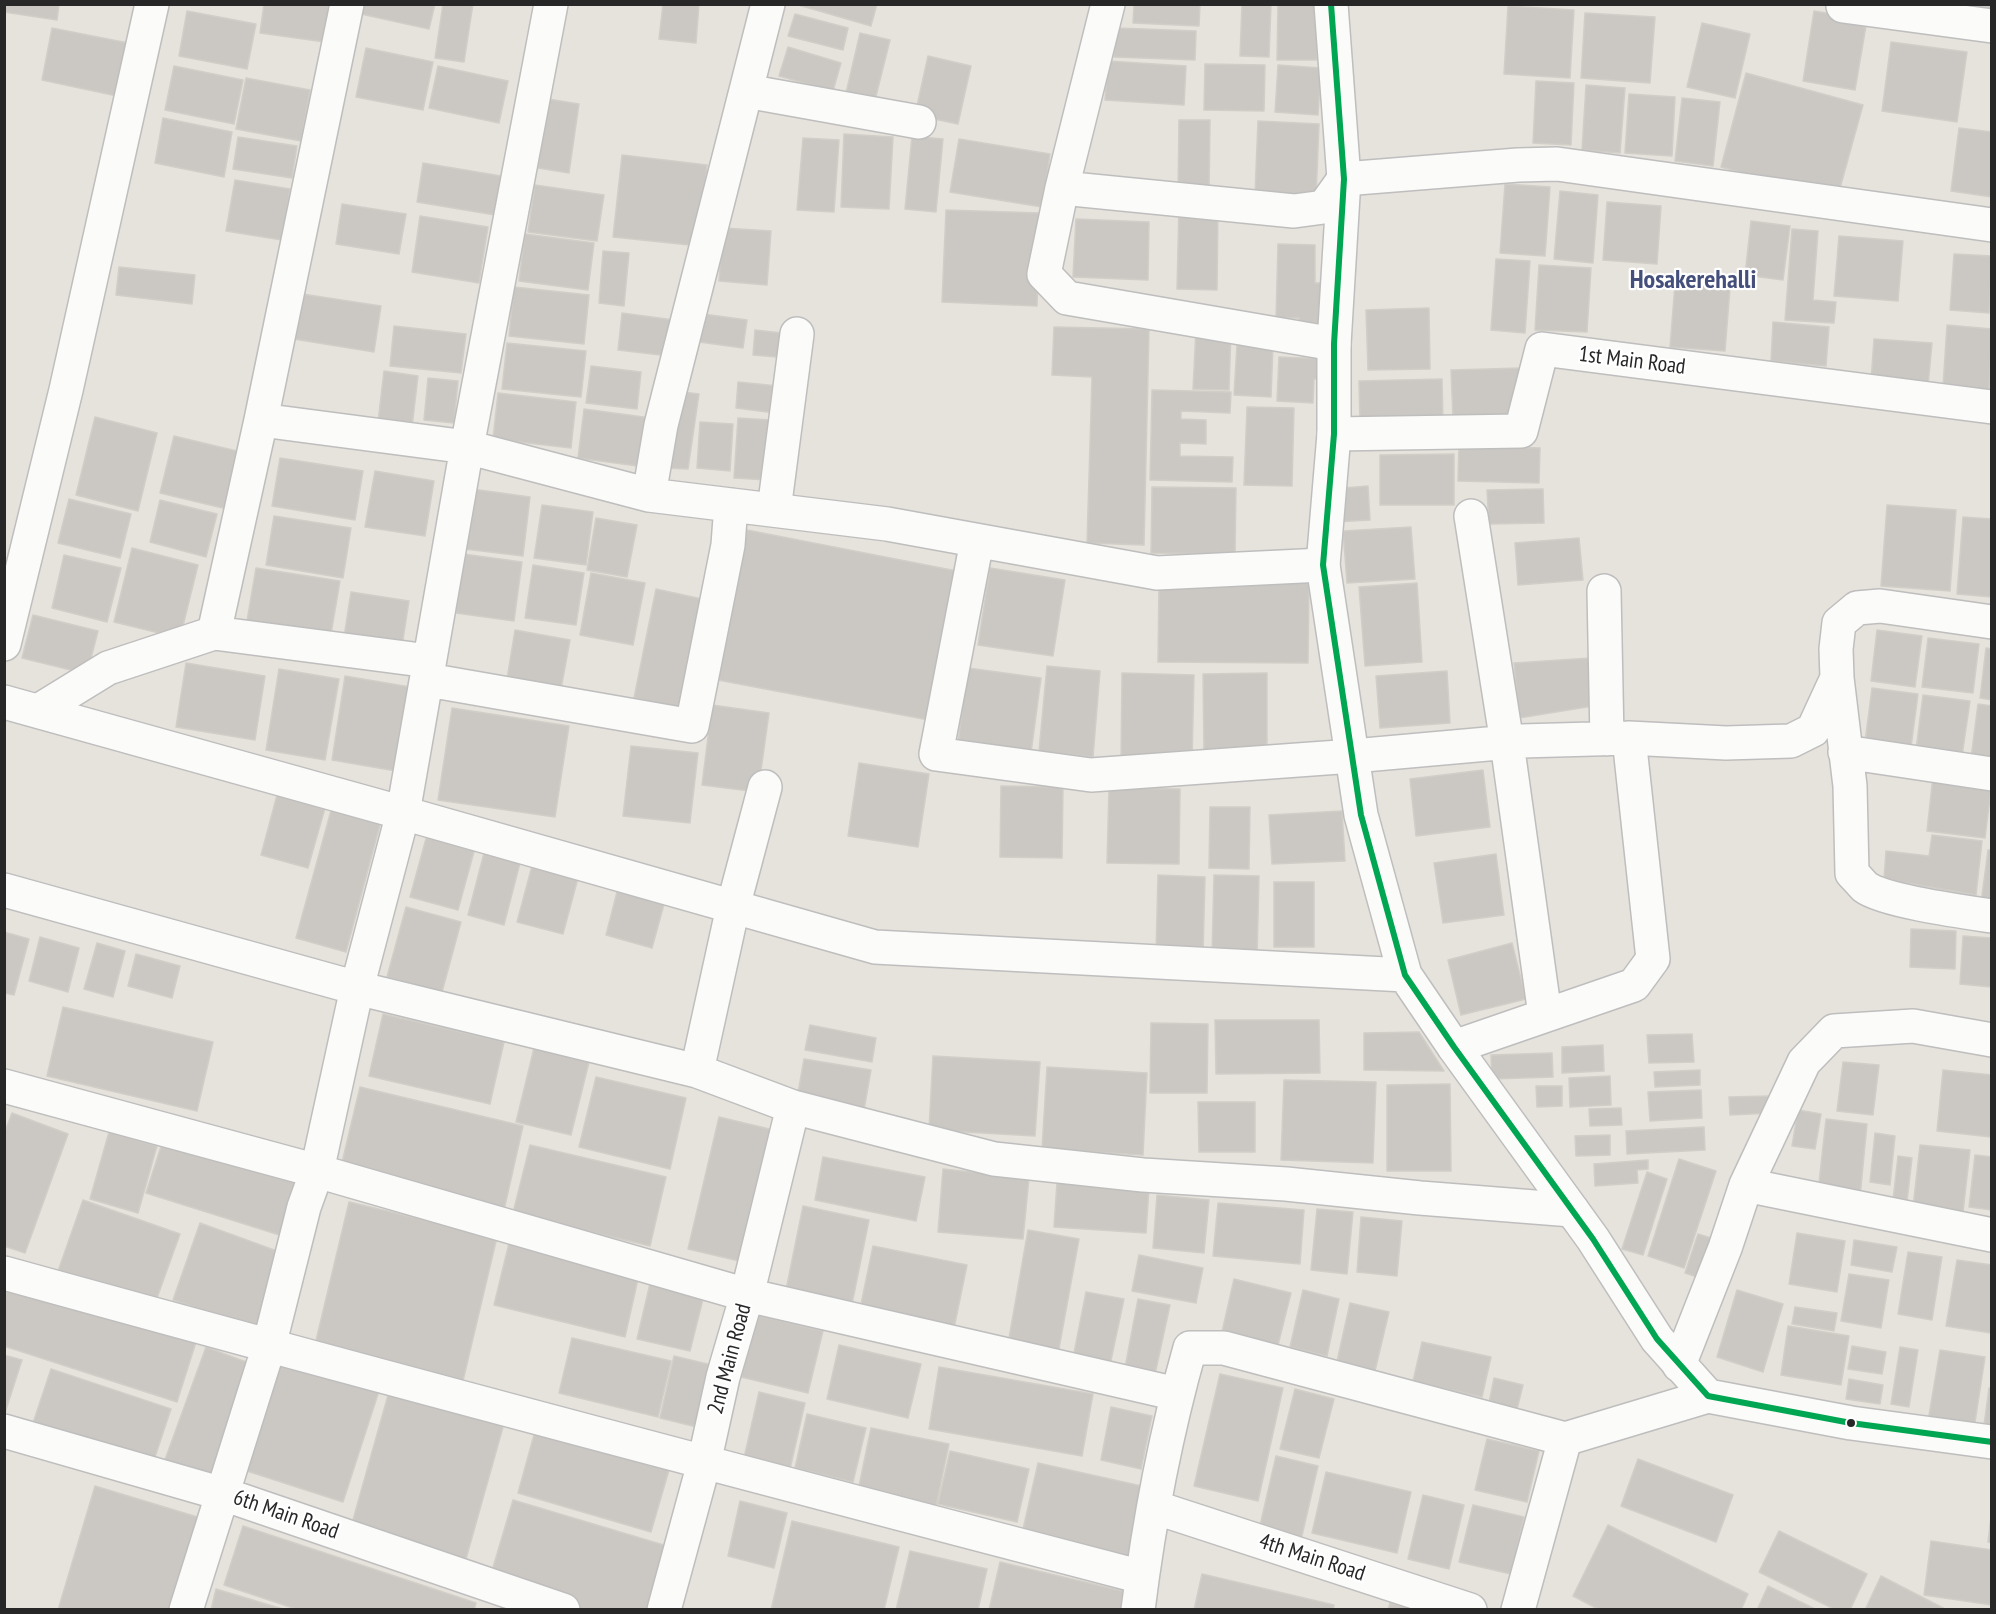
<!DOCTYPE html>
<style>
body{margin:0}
#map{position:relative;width:1996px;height:1614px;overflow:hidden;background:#e6e2dc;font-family:"PT Sans Narrow",sans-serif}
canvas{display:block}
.frame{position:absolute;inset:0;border:6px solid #272727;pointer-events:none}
</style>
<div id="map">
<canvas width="1996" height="1614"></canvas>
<div class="frame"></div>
</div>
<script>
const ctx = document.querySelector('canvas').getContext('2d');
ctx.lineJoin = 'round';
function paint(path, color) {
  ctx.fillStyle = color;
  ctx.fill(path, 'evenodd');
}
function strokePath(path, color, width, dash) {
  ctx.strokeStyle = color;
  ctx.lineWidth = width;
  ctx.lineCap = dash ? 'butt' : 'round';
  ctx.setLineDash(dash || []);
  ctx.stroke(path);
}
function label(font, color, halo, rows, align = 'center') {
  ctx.font = font + ' "PT Sans Narrow",sans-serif';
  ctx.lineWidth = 4.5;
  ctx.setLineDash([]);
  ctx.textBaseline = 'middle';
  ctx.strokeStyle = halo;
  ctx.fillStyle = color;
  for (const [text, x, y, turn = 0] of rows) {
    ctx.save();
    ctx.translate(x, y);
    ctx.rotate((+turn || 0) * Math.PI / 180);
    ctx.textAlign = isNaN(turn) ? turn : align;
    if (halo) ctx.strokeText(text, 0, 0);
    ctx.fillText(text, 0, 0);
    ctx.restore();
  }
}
const building = new Path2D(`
 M4 4H59L57 20 4 12Z
 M264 4H330L325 42 260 33Z
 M363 4H435L429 29 361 14Z
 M443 4H473L464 62 435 58Z
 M663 4H699L696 43 659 39Z
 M795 4H877L871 26Z
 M1134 4H1200L1199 26 1133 23Z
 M1242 4H1271L1269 57 1240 56Z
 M1278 4H1318L1317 60H1277Z
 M1976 4H1992V11L1976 10Z
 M1508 6 1574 10 1570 78 1504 74Z
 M187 11 256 24 247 69 179 56Z
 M1814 11 1867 20 1855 90 1803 81Z
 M1585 13 1655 17 1650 83 1581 78Z
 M795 14 848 28 843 50 788 36Z
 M1702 23 1750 34 1735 98 1687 87Z
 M52 28 128 43 117 96 42 80Z
 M1116 28 1196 31 1195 60 1114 57Z
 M860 33 890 40 875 100 846 93Z
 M1891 42 1967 52 1957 122 1882 111Z
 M788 47 841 63 833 91 779 76Z
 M366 48 433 62 423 110 356 97Z
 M928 56 971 66 958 124 915 115Z
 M1108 61 1186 66 1184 105 1105 100Z
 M1205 64 1265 65 1264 111 1204 110Z
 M1278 65 1321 68 1318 115 1275 112Z
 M174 66 243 80 234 124 165 110Z
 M438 66 508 81 499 123 429 108Z
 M1746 73 1863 105 1837 199 1721 167Z
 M246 78 310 90 301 141 236 129Z
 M1536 81 1574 83 1571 145 1533 143Z
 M1586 85 1625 88 1620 153 1582 150Z
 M1629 94 1675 97 1672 156 1625 153Z
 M1682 98 1720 102 1713 166 1675 161Z
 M548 99 579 104 569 173 538 168Z
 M163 118 232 132 224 177 155 163Z
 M1179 120H1210L1209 194H1178Z
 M1258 121 1319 124 1316 197 1255 194Z
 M1959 128 1992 132V197L1951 191Z
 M844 134 893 137 889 209 841 207Z
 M912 136 943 139 936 212 905 209Z
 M238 137 297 146 292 178 233 169Z
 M803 138 839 140 834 212 797 210Z
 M959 139 1050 154 1042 207 950 192Z
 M622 155 707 165 699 246 613 237Z
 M423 163 501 176 495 215 417 202Z
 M235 180 290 189 282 240 226 231Z
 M1505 184 1550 187 1545 256 1500 253Z
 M535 185 604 195 597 241 528 232Z
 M1560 191 1598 195 1593 263 1554 259Z
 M1607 202 1661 206 1657 264 1603 260Z
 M342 204 406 214 399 254 336 244Z
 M1179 207H1218L1217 290 1177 289Z
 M946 210 1040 213 1037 306 942 302Z
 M420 216 488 227 479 283 412 272Z
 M1076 219 1149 222 1148 280 1073 277Z
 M1751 221 1790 226 1783 280 1745 275Z
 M723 228 771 231 767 285 719 281Z
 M1792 229 1818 231 1813 300 1836 302 1834 323 1785 320Z
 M525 234 594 243 588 290 519 281Z
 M1839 236 1903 241 1898 301 1834 296Z
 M1278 244 1315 245V283H1322L1321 323H1299V318H1276Z
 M603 251 629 253 624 306 599 303Z
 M1954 254 1992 256 1989 313 1950 310Z
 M1496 259 1530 261 1525 333 1491 330Z
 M1539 265 1591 268 1587 332 1535 330Z
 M119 267 195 275 192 304 116 295Z
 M1675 284 1730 288 1725 351 1670 347Z
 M514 287 589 295 584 344 509 336Z
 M302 294 381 306 374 352 294 339Z
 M1429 308 1430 369 1368 370 1366 310Z
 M622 313 674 320 669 356 618 350Z
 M696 313 747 320 743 348 692 341Z
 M1773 322 1829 327 1826 366 1771 361Z
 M1947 325 1992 329 1989 390 1943 387Z
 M394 326 466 334 461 373 390 366Z
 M1054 327 1149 329 1144 545 1087 543 1092 377 1052 375Z
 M755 330 791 334 789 358 753 355Z
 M1196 330 1231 331 1229 390 1193 389Z
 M1874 339 1932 343 1928 386 1871 381Z
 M507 343 586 351 581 397 502 389Z
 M1237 345 1273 346 1271 397 1234 395Z
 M1279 357 1328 359 1327 380 1314 379 1313 403 1277 401Z
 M591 366 641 372 637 409 586 403Z
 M1522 368V387L1515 388V417L1453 418 1451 370Z
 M384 371 418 376 412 427 378 422Z
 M428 378 458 381 454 423 424 420Z
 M1442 379 1443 421 1360 424 1359 381Z
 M738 382 778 386 775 413 736 408Z
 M1152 390 1231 392 1230 413 1181 411V419L1206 420V444L1180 443V456L1233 457 1232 482 1150 480Z
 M676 391 699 394 688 469 665 468Z
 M498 393 576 402 571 448 493 439Z
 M1247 407 1294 408 1292 486 1244 485Z
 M584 409 651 418 645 467 578 458Z
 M95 417 157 433 138 511 76 495Z
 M738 418 771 420 768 480 734 478Z
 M700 422 733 424 730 471 697 468Z
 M174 436 245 453 231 510 160 493Z
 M1459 445 1540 448 1539 483 1458 481Z
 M1454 454V505H1380V455Z
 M280 458 363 471 355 520 272 506Z
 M375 471 434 481 425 536 365 527Z
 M1368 486 1370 520 1334 522 1332 489Z
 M1152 487 1236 488 1235 554 1151 553Z
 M472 489 530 497 523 556 465 549Z
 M1543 489 1544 523 1489 524 1487 490Z
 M69 499 131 514 120 558 58 543Z
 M160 500 217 514 206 557 150 542Z
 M542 505 593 512 586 565 534 558Z
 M1887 505 1956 510 1950 591 1881 586Z
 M274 516 351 528 343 578 266 565Z
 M1963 517 1992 519V597L1957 594Z
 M596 518 637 525 627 577 587 570Z
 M1411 527 1415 579 1347 583 1343 531Z
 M747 530 962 572 934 721 718 680Z
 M1579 538 1583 580 1518 585 1515 543Z
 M132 548 198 565 180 638 114 622Z
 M463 554 522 562 514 621 456 613Z
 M64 555 121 568 107 622 52 608Z
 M533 565 584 573 576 625 525 618Z
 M256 568 340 581 331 634 247 621Z
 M990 568 1065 580 1053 656 978 645Z
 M591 573 645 583 633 645 580 635Z
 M1159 581 1309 582 1308 663 1158 662Z
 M1417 583 1422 662 1365 666 1359 587Z
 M656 589 711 601 689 709 634 698Z
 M351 592 409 601 402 646 344 637Z
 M33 615 98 631 87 674 22 658Z
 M515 630 570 640 561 689 507 679Z
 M1877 630 1922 636 1915 687 1871 681Z
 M1928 638 1979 644 1973 693 1922 687Z
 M1986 648 1992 649V700L1980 698Z
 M1591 658 1593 706 1519 718 1514 663Z
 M186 663 265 676 255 740 176 727Z
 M1047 666 1100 671 1093 757 1039 751Z
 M968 668 1041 678 1031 753 958 743Z
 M279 669 339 679 325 760 266 750Z
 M1447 671 1450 723 1380 728 1376 676Z
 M1122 673 1194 675 1192 763 1121 762Z
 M1267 673V753L1204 754 1203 674Z
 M345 676 410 687 396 771 332 760Z
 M1872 688 1918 694 1911 747 1865 742Z
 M1923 695 1970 701 1962 756 1916 750Z
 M1978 704 1992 706V761L1971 758Z
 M712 705 769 713 758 792 702 785Z
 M452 708 569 726 555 817 438 800Z
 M631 746 698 753 690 823 623 816Z
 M859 763 929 774 918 847 848 836Z
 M1483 770 1490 827 1416 836 1410 779Z
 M1933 776 1992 782 1985 838 1927 831Z
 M1001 786 1063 787 1062 858 1000 857Z
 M1109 788 1180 789 1179 864 1107 863Z
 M277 795 325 808 308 868 261 855Z
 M332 807 381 821 346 952 296 938Z
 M1210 807H1250L1249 869 1209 868Z
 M1342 811 1345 861 1272 864 1269 815Z
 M427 835 475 848 458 910 410 897Z
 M1932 835 1982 841 1976 895 1884 879 1886 851 1929 856Z
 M1988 850H1992V905L1981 903Z
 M484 853 520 863 504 925 468 915Z
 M1496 854 1504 915 1443 923 1434 863Z
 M532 866 578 878 563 934 517 922Z
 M1158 875 1205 877 1203 954 1156 953Z
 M1214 875 1259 876 1257 956 1212 955Z
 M1274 882H1314V947H1274Z
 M619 884 666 897 652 948 606 935Z
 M406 907 461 922 442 992 387 977Z
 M1911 929 1956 931 1955 969 1910 967Z
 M4 932 29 939 14 995 4 993Z
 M1963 936 1992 938V987L1960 984Z
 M40 937 79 948 68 992 29 981Z
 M97 943 125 951 113 997 84 989Z
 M1512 943 1526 999 1461 1015 1448 960Z
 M136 954 180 966 172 998 128 986Z
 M63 1007 213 1042 197 1111 47 1076Z
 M383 1014 504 1042 490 1104 369 1076Z
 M1215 1020H1319L1320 1073 1216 1074Z
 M1151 1023 1208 1024 1207 1093H1150Z
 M810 1025 876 1038 872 1062 805 1050Z
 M1419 1032 1444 1071 1364 1070V1033Z
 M1692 1034 1694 1062 1649 1063 1647 1035Z
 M536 1040 591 1054 571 1135 516 1122Z
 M1603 1045 1604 1071 1562 1073V1047Z
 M1552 1053 1553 1077 1492 1079 1491 1055Z
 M933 1056 1040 1062 1035 1136 929 1130Z
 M804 1059 871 1070 864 1110 797 1099Z
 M1843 1062 1879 1065 1873 1115 1837 1111Z
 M1047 1067 1147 1073 1143 1155 1042 1149Z
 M1700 1070V1085L1655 1087 1654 1072Z
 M1943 1070 1992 1075 1991 1137 1937 1131Z
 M1610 1076 1611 1105 1570 1107 1569 1078Z
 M596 1077 686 1098 670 1169 579 1147Z
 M1284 1080 1376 1082 1373 1163 1281 1160Z
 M1450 1084 1451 1171H1387V1085Z
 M1536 1086H1562V1106L1537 1107Z
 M360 1087 523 1126 504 1210 340 1171Z
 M1701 1090 1702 1118 1650 1121 1648 1092Z
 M1771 1096 1772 1113 1730 1115 1729 1097Z
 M1198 1102H1255V1152H1199Z
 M1621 1108 1622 1125 1590 1126 1589 1109Z
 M1798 1110 1821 1114 1815 1149 1792 1146Z
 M12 1113 68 1134 25 1253 4 1246V1134Z
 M719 1117 782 1132 752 1264 688 1249Z
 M1826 1119 1867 1124 1860 1197 1818 1192Z
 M1704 1127 1705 1150 1627 1154 1626 1131Z
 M109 1132 157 1146 138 1213 90 1199Z
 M1875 1133 1895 1136 1890 1185 1870 1182Z
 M165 1134 306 1179 289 1238 146 1193Z
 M1610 1135V1155L1576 1156 1575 1136Z
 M530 1145 666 1177 650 1246 513 1213Z
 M1920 1145 1970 1150 1963 1212 1913 1207Z
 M1975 1155 1992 1157V1210L1969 1207Z
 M1898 1156 1912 1158 1907 1201 1893 1200Z
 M823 1157 925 1177 916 1221 815 1200Z
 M1679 1159 1716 1171 1684 1268 1648 1256Z
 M1648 1160V1169L1637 1170 1638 1183 1595 1186 1594 1164Z
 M943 1169 1029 1178 1023 1239 938 1232Z
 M1647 1172 1667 1179 1643 1255 1622 1249Z
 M1057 1182 1149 1188 1146 1233 1054 1227Z
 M1157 1195 1209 1200 1204 1253 1153 1248Z
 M83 1200 180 1234 153 1309 57 1274Z
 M349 1202 497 1237 462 1385 314 1349Z
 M1218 1203 1304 1210 1300 1264 1213 1256Z
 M803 1206 869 1220 850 1314 784 1300Z
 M1317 1209 1353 1212 1347 1274 1311 1270Z
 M1361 1217 1402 1221 1397 1276 1357 1272Z
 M200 1223 288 1255 265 1331 173 1300Z
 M1028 1230 1079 1239 1058 1354 1008 1344Z
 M1797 1233 1845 1241 1837 1292 1789 1284Z
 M1698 1234 1711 1238 1697 1277 1685 1273Z
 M510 1239 640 1270 625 1337 494 1305Z
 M1854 1240 1897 1247 1892 1272 1851 1265Z
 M873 1246 967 1265 953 1333 859 1314Z
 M1908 1252 1942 1257 1932 1320 1898 1314Z
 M1139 1255 1203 1268 1196 1303 1132 1291Z
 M1957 1260 1992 1265 1991 1333 1946 1326Z
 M1849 1274 1889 1280 1881 1328 1841 1321Z
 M652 1275 706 1287 690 1351 637 1339Z
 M1234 1279 1291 1293 1278 1345 1222 1332Z
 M10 1280 196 1342 177 1402 4 1346V1299Z
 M1303 1290 1339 1299 1327 1356 1290 1347Z
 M1737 1290 1783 1304 1763 1372 1717 1357Z
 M1086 1292 1124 1299 1110 1365 1073 1358Z
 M1138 1299 1170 1305 1154 1379 1124 1373Z
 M1350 1303 1389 1312 1374 1375 1336 1366Z
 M1795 1307 1837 1313 1834 1331 1792 1324Z
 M756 1315 823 1331 808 1393 741 1377Z
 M1788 1326 1849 1336 1841 1385 1781 1375Z
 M572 1338 671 1361 658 1417 559 1393Z
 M1422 1342 1491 1357 1482 1397 1413 1381Z
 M839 1345 921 1364 908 1418 827 1399Z
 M1852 1346 1886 1352 1882 1374 1848 1369Z
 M206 1347 254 1365 210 1486 162 1468Z
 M1900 1347 1918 1350 1909 1407 1891 1404Z
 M1940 1350 1985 1357 1974 1429 1928 1421Z
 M4 1355 22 1360 4 1416Z
 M674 1356 720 1367 705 1429 660 1418Z
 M282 1360 379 1391 343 1502 247 1471Z
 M939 1367 1093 1394 1082 1456 929 1429Z
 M51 1369 171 1409 150 1472 30 1432Z
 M1220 1374 1283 1388 1258 1501 1194 1486Z
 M1494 1378 1523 1385 1517 1409 1489 1403Z
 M1849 1379 1883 1385 1880 1404 1846 1399Z
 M390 1388 505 1420 464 1566 349 1534Z
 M1989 1388H1992V1426L1984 1425Z
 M1295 1389 1334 1399 1319 1458 1280 1449Z
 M759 1392 805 1403 790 1469 744 1458Z
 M1111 1407 1152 1416 1141 1469 1101 1460Z
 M807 1414 866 1428 853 1482 795 1468Z
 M537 1424 671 1463 651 1532 518 1493Z
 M871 1428 949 1444 936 1506 858 1491Z
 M1487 1439 1539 1451 1527 1502 1475 1490Z
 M950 1451 1029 1469 1017 1522 938 1504Z
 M1276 1456 1318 1466 1301 1540 1259 1530Z
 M1638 1459 1733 1495 1716 1542 1621 1506Z
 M1038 1463 1146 1487 1130 1558 1022 1534Z
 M1326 1472 1411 1492 1397 1553 1312 1533Z
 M95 1486 204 1519 176 1610H58Z
 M1423 1495 1464 1505 1449 1569 1408 1559Z
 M513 1500 677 1549 659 1610H584L489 1581Z
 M740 1501 787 1513 774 1568 728 1556Z
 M1473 1505 1524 1517 1511 1574 1459 1562Z
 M1992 1509V1543L1988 1542Z
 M792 1521 899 1547 884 1610H771Z
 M1608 1525 1748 1594 1741 1610H1600L1573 1596Z
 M243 1526 476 1603 474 1610H299L224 1585Z
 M1779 1531 1867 1574 1850 1610H1836L1759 1572Z
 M1931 1541 1992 1550V1605L1924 1595Z
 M910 1551 987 1569 978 1610H896Z
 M1000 1562 1135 1594 1132 1610H989Z
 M1202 1574 1334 1605 1333 1610H1194Z
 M1881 1576 1947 1610H1865Z
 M1768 1586 1817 1610H1757Z
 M216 1589 286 1610H211Z
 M1390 1603 1420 1610H1388Z`);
const street = new Path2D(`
 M1108 4 1062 188 1044 274 1067 298 1334 344
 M1843 6 1992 26
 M746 91 919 122
 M1062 188 1294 211 1324 207 1344 179 1518 165 1557 164 1992 225
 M261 420 467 447 649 495 887 524 1157 573 1323 565
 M1334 434 1521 431 1542 349 1992 407
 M649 495 661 425 768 4
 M774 510 797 334
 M1471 516 1507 743 1545 1015
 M977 541 936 754 1091 775 1353 756 1521 741 1629 738 1726 743 1791 741 1813 730 1837 678 1836 649 1839 623 1857 608 1880 606 1992 622
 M1604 591 1607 739
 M214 633 261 420 347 4
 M4 644 66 390 152 4
 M1837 678 1850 786 1852 873C1857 878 1861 883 1865 887 1884 901 1965 912 1992 916
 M428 680 692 726 728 545 731 505
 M38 711 108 668 214 633 429 661
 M1845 752 1992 774
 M4 890 357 988 697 1071 793 1107 994 1159 1143 1175 1286 1184 1420 1198 1572 1210
 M1454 1047 1634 985 1653 959 1629 738
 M697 1071 733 907 765 787
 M4 1086 317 1171 747 1295 1177 1394
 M1746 1185 1992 1235
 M4 1273C383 1378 762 1478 1142 1577
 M1679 1365 1725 1248 1746 1185 1804 1062 1834 1031 1913 1026 1992 1040
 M4 1431 223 1494 563 1610
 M1154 1507 1470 1610
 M186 1610 269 1346 304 1207 317 1171 357 988 403 813 467 447 551 4
 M664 1610 704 1463 723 1377 747 1295 793 1107
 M1138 1610C1149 1521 1166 1433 1190 1348H1224L1565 1439 1708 1396
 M1518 1610 1565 1439`);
const secondary = new Path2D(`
 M1331 4 1344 179 1334 344V434L1323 565 1361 815 1405 975 1454 1047 1593 1239 1657 1339 1708 1396 1851 1423 1992 1442
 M4 702 403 813 875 947 1405 975`);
const bus1 = new Path2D(`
 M1331 4 1344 179 1334 344V434L1323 565 1361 815 1405 975 1454 1047 1593 1239 1657 1339 1708 1396 1851 1423 1992 1442`);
const markers = [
 [1851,1423,5,"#272727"]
];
const streetNames = [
 ["1st Main Road",1632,361,7],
 ["2nd Main Road",730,1359,-75],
 ["6th Main Road",286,1515,19],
 ["4th Main Road",1312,1558,18]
];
const quarterNames = [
 ["Hosakerehalli",1693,281]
];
paint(building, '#cbc8c3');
strokePath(building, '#d1cec8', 1.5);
strokePath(street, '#bfbebe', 36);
strokePath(secondary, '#bfbebe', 36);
strokePath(street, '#fbfbfa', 33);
strokePath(secondary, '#fbfbfa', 33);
strokePath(bus1, '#00a651', 6);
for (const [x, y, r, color] of markers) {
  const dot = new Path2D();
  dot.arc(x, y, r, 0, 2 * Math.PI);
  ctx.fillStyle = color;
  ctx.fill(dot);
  strokePath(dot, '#fff', 2);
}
label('22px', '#272727', '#fff', streetNames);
label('bold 26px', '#454f7b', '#fff', quarterNames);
</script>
